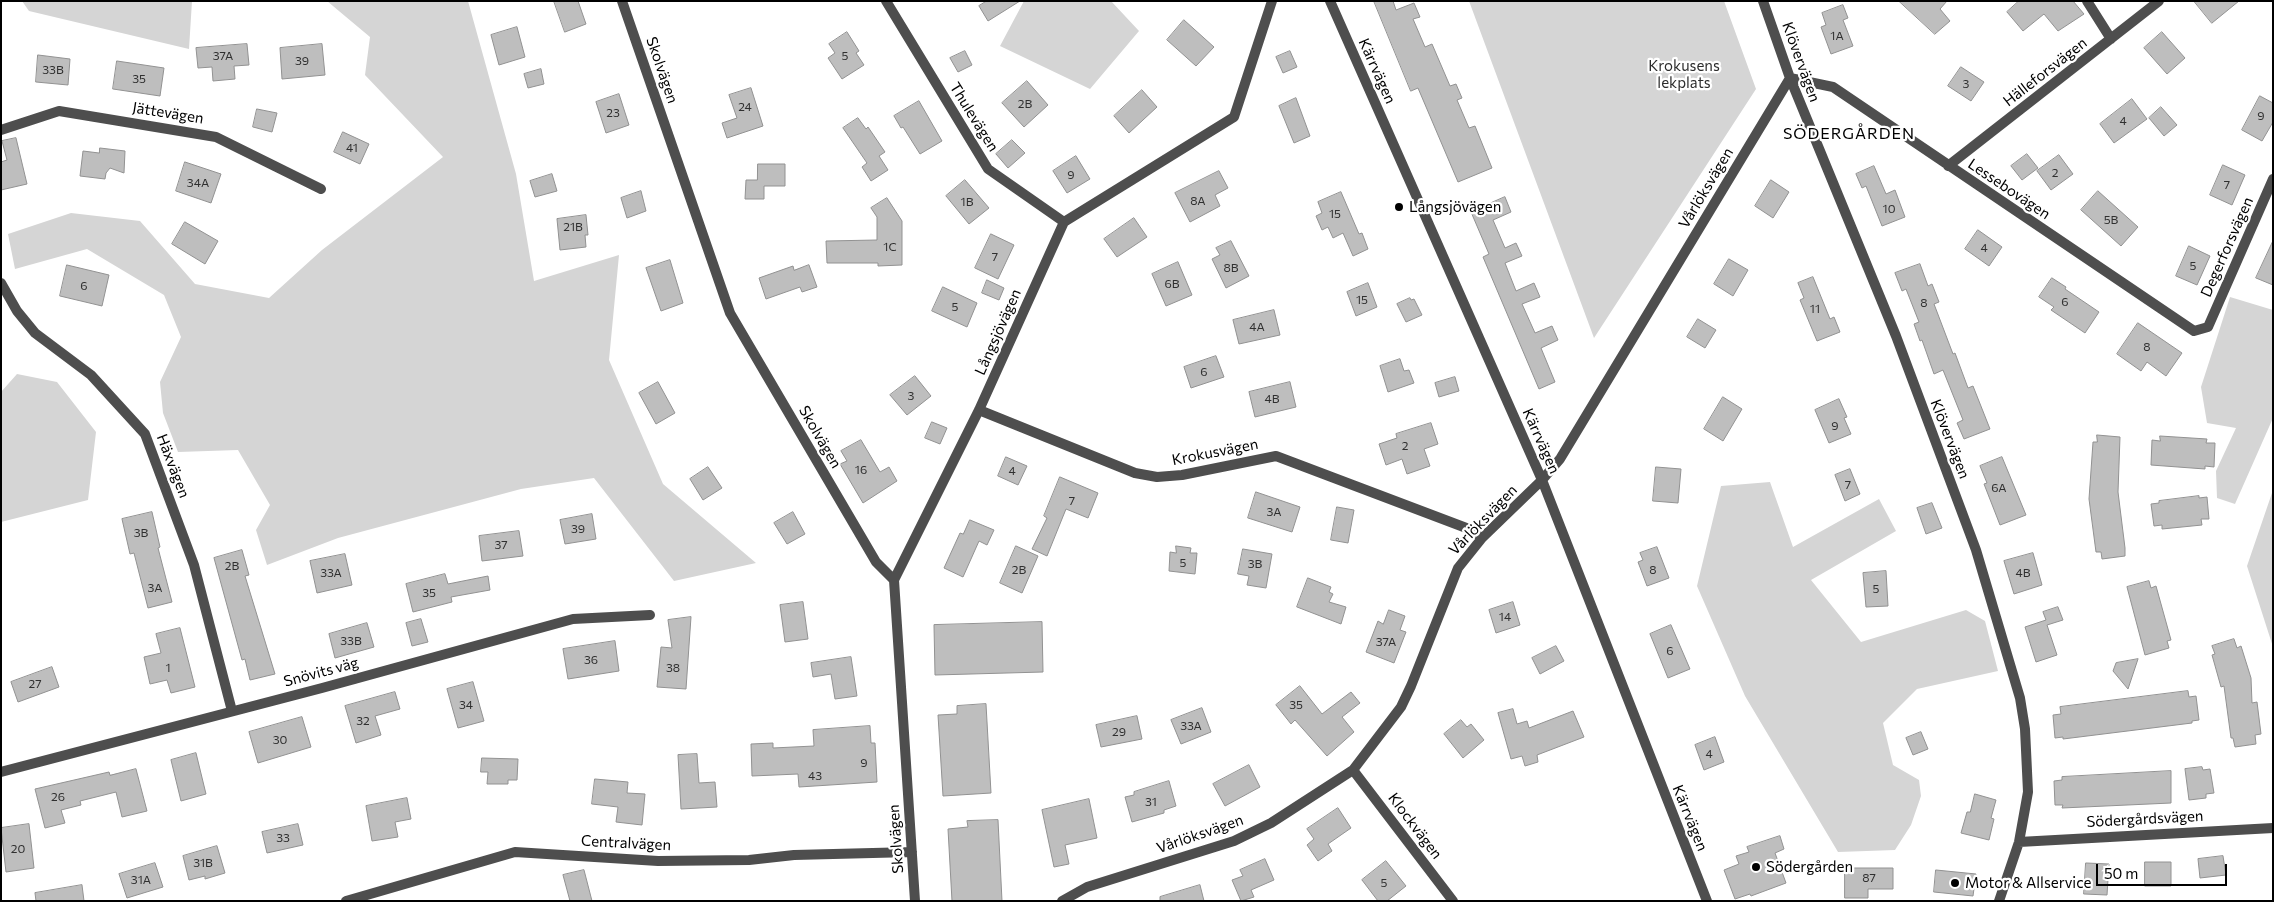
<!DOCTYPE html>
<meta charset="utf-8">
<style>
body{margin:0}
#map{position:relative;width:2274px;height:902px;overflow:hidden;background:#fff;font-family:Commissioner,sans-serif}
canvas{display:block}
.frame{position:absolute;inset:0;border:2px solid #000;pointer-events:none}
.scale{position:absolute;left:2096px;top:864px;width:131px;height:22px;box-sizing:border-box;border:2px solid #000;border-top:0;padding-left:6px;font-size:15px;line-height:18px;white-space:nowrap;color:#000;-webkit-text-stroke:4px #fff;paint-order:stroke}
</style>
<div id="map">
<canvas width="2274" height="902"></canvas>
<div class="frame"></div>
<div class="scale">50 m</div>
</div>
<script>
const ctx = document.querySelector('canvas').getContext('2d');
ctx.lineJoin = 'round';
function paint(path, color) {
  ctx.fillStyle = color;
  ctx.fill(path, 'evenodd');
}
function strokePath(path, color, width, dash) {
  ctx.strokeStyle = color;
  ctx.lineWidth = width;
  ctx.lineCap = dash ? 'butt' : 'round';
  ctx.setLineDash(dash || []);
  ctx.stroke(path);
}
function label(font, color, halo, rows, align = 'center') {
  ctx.font = font + ' Commissioner,sans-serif';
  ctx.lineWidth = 4.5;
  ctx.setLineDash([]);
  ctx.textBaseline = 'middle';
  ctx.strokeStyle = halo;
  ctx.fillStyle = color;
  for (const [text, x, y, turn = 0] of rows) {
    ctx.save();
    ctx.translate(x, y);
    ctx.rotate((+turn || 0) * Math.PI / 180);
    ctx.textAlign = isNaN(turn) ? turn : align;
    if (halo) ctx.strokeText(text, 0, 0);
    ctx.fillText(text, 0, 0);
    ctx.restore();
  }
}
const green = new Path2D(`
 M22 1H192L189 49 29 11Z
 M327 1H468L516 174 534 281 619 255 609 360 663 484 756 563 674 581 594 478 521 489 338 538 267 565 256 530 270 505 238 450 178 452 163 413 160 382 181 337 164 295 87 249 15 269 8 234 71 213 140 221 195 284 269 298 322 250 443 157 365 75 370 37Z
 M1024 1H1111L1139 31 1090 89 1000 46Z
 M1469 1H1724L1756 89 1594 338Z
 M2230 297 2273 310V418L2235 504 2217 498 2216 471 2236 428 2207 423 2201 387Z
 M17 374 57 382 96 432 88 500 1 522V392Z
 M1770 482 1793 547 1879 499 1896 531 1811 580 1861 642 1966 610 1985 621 1998 671 1917 689 1883 723 1893 765 1919 780 1921 796 1911 825 1895 850 1838 852 1745 696 1697 586 1721 486Z
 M2273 490V647L2247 566Z`);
const building = new Path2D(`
 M554 1H578L586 24 565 32Z
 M987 1H1020L988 21 979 6Z
 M1374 1H1393L1396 10 1414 3 1420 17 1413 19 1425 47 1432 44 1450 86 1456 84 1462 98 1457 100 1469 128 1475 126 1492 168 1458 182 1418 88 1411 91Z
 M1899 1H1947L1940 9 1950 21 1935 34Z
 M2019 1H2073L2084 14 2058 31 2044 14 2023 31 2007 12Z
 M2194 1H2239L2212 23Z
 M1843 5 1848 18 1843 20 1853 46 1831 54 1821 27 1826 25 1822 13Z
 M1184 20 1214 47 1196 66 1167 40Z
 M517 27 525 57 499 65 491 35Z
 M847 32 859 51 856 53 864 65 842 79 828 58 835 53 829 44Z
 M2162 32 2185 58 2167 74 2144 48Z
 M247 44 249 65 234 66 235 79 213 81 212 67 198 68 196 48Z
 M322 44 325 75 282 79 280 48Z
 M965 51 972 65 958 72 950 58Z
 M1290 51 1297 67 1283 73 1276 57Z
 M38 55 70 59 68 85 36 82Z
 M117 61 164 68 160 96 113 89Z
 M1961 67 1984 82 1971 101 1948 86Z
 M541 69 544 84 528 88 524 74Z
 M1027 81 1048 105 1024 127 1002 103Z
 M751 88 763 126 727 138 722 123 737 118 729 95Z
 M1142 90 1157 107 1129 133 1114 116Z
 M619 94 629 125 606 133 596 102Z
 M2260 96 2273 103V122L2262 141 2242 130Z
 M1296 98 1310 136 1294 143 1279 106Z
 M2132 99 2147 119 2114 143 2100 124Z
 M919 101 942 141 920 154 903 127 901 128 894 116Z
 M2161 107 2177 125 2164 136 2149 118Z
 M257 109 277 113 272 132 253 127Z
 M858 118 866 129 868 127 885 152 879 156 888 170 871 181 862 167 867 163 843 128Z
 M343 132 369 144 360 164 334 152Z
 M16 138 27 184 1 190V162L7 160 2 141Z
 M1012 140 1025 153 1008 168 996 154Z
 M100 148 125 151 124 173 110 168 106 173 105 179 80 176 83 151 99 153Z
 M2027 154 2038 168 2022 180 2011 166Z
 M2059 155 2073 174 2051 190 2037 171Z
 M1076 156 1090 179 1067 193 1053 171Z
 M185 162 221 174 211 203 176 191Z
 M758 164H785V186H764V199H745L746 180H757Z
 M2223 165 2245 175 2232 205 2210 195Z
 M1874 166 1886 194 1895 190 1905 217 1882 226 1866 186 1862 188 1856 174Z
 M1219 171 1228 188 1215 195 1220 206 1190 222 1175 193Z
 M552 174 557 191 535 197 530 181Z
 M965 180 989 208 969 224 946 196Z
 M1771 180 1789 192 1773 218 1755 206Z
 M641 191 646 211 627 218 621 198Z
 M2098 191 2138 227 2121 246 2081 210Z
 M1341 192 1359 234 1362 233 1368 249 1353 256 1343 233 1333 238 1328 227 1322 230 1316 216 1322 213 1318 202Z
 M1505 197 1511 212 1493 220 1505 248 1516 243 1522 256 1505 263 1516 291 1534 283 1540 297 1522 304 1535 333 1552 326 1558 340 1541 348 1555 382 1539 389 1483 257 1489 254 1471 212Z
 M887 198 902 221V265L878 266V263H827L826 241 877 240V217L871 208Z
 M586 215 588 235H585L586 247 560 250 557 219Z
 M1134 218 1147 237 1117 257 1104 239Z
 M185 222 218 241 205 264 172 244Z
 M1978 230 2002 247 1989 266 1965 249Z
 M991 234 1014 245 998 279 975 268Z
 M1231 241 1249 276 1226 288 1212 259 1220 255 1216 248Z
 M2273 241V285L2256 278Z
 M2189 246 2210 256 2197 285 2176 276Z
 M1729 259 1748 270 1733 296 1714 284Z
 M670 260 683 303 661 311 646 268Z
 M1178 262 1192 295 1166 306 1152 274Z
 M1920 264 1928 286 1932 284 1939 302 1934 304 1953 354 1955 353 1968 388 1973 386 1990 429 1964 439 1957 423 1963 420 1943 370 1934 374 1922 340 1920 341 1914 324 1919 322 1906 289 1902 291 1895 273Z
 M67 265 109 275 102 306 60 296Z
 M809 265 817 287 802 292 800 287 766 299 759 278 793 266 794 270Z
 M1813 277 1830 319 1834 317 1840 332 1817 341 1800 300 1804 298 1798 283Z
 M2052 278 2066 287 2065 289 2099 312 2085 333 2051 310 2054 307 2039 297Z
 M987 280 1004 288 999 300 982 293Z
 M1368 283 1377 307 1356 316 1347 292Z
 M943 287 977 303 967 327 932 311Z
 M1410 298 1411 300 1414 299 1422 315 1406 322 1397 304Z
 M1274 310 1280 335 1239 344 1233 320Z
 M1698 319 1716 330 1705 348 1687 337Z
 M2138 323 2182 353 2166 376 2147 362 2141 371 2117 354Z
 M1216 356 1224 377 1191 388 1184 367Z
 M1400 359 1404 371 1409 370 1414 383 1388 392 1380 366Z
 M915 376 931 396 907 415 890 395Z
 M1455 377 1459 391 1439 397 1435 383Z
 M658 382 675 413 656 424 639 393Z
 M1290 382 1296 407 1255 417 1249 392Z
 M1723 397 1742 409 1723 441 1704 429Z
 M1839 399 1847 417 1844 418 1851 434 1829 443 1815 410Z
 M932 422 947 428 940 444 925 438Z
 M1431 423 1438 444 1424 449 1430 466 1407 474 1402 459 1386 465 1379 444 1397 438 1396 434Z
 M2097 435 2120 437 2118 492 2125 548V556L2102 559 2101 552H2096L2089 499 2093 442H2097Z
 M2160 436 2207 439 2206 443H2215L2214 467 2205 466V469L2151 465 2152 440 2160 441Z
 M861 440 880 472 889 467 897 481 863 503 840 464 847 461 841 451Z
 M1006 457 1027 466 1018 485 998 476Z
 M2002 457 2026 515 2000 525 1984 484 1987 483 1980 466Z
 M708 467 722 488 703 500 690 479Z
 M1656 467 1681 469 1678 503 1653 501Z
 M1850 469 1860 494 1845 501 1835 475Z
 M1060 477 1098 493 1088 518 1066 509 1047 556 1032 549 1047 518 1044 516Z
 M1256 492 1300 507 1292 532 1248 518Z
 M2199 496V498L2207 497 2209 519H2201L2202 525 2162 529V525L2154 526 2151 504 2159 503V501Z
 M1932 503 1942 528 1926 534 1917 508Z
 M1337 507 1354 510 1348 543 1331 540Z
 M152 512 160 547 158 548 172 602 148 608 134 553 130 554 122 519Z
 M793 512 805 534 787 544 774 523Z
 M592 514 596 539 565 544 560 520Z
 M970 520 994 530 987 545 979 541 963 577 944 568 960 533 963 534Z
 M519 531 523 556 482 561 479 536Z
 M1016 546 1038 556 1022 593 1000 583Z
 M1176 546 1191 548 1190 553H1197L1195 574 1169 571 1170 552 1176 553Z
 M1657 547 1669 578 1647 586 1638 562 1643 560 1640 553Z
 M1243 549 1272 554 1266 588 1247 585 1249 576 1238 574Z
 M242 550 249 575 245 576 275 674 250 680 245 659 242 660 214 558Z
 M2033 553 2042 585 2014 594 2004 561Z
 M345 554 352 585 317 593 310 561Z
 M1886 571 1888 606 1866 607 1863 573Z
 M445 574 448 584 488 576 490 590 451 597 452 602 413 612 406 584Z
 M1308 578 1331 587 1329 592 1333 594 1329 602 1346 607 1341 624 1297 607Z
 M2149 581 2151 588 2156 586 2171 640 2167 641 2169 648 2145 655 2127 587Z
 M803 602 808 639 785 642 780 605Z
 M1513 602 1520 625 1496 633 1489 610Z
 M2058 607 2063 620 2047 625 2057 655 2036 662 2025 627 2046 620 2043 612Z
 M1389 610 1405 616 1400 630 1406 632 1394 663 1366 652 1378 621 1383 624Z
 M691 617 686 689 657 687 661 647 672 648 668 620Z
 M421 619 428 642 412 646 406 623Z
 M1042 622 1043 672 935 675 934 625Z
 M367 623 374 647 335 658 329 634Z
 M1671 625 1690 669 1668 678 1650 634Z
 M180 628 195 687 171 693 167 680 150 684 144 657 161 653 156 634Z
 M2234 639 2237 648 2241 646 2251 678 2252 703 2257 702 2261 734 2255 735 2256 744 2235 747 2233 738H2231L2224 686 2221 687 2212 655 2215 654 2212 646Z
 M615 641 619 671 568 679 563 649Z
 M1556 646 1564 661 1540 674 1532 658Z
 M851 657 857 696 835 699 831 674 813 677 811 663Z
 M2138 659 2128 689 2113 671 2116 663Z
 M52 667 59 687 18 702 11 682Z
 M473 682 484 721 458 728 447 689Z
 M1300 686 1322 714 1351 692 1360 703 1342 717 1354 732 1327 756 1295 720 1291 724 1276 705Z
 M2188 691 2189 697 2196 696 2199 720 2192 721V723L2063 739V737L2055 738 2053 715 2061 714 2060 707Z
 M395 692 400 709 375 716 381 735 356 743 345 706Z
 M986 704 991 793 943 796 938 715 957 714V706Z
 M1202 708 1211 732 1181 744 1171 720Z
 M1513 709 1517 724 1527 721 1529 728 1573 711 1584 737 1537 755 1538 762 1525 766 1522 756 1511 759 1498 713Z
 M1137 716 1142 739 1101 747 1096 725Z
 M302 717 311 747 258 763 249 732Z
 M1461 720 1467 727 1471 724 1484 740 1463 758 1444 734Z
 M870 726 871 743H875L877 782 799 787 798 774 752 776 751 744 773 743V748L814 746 813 730Z
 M1921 732 1928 749 1913 755 1906 738Z
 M1715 737 1724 762 1704 770 1695 745Z
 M196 753 206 794 181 801 171 760Z
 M697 754 699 783 715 782 717 807 681 809 678 755Z
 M482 758 518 759 517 780H508V784H487L488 772H481Z
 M1249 765 1260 787 1225 806 1213 784Z
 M2202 767 2203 770 2210 769 2214 793 2206 794V798L2189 800 2185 769Z
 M136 769 147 811 122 817 116 792 80 801 81 805 61 810 65 823 45 828 35 789 109 772 110 775Z
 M2171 771V803L2062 808 2063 805H2055L2054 781 2062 780V777Z
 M595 779 628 782 627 793 645 794 642 825 616 822 618 807 592 804Z
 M1169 781 1176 806 1164 810V813L1132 822 1125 797 1134 795V792Z
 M1975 794 1996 800 1991 818 1994 819 1989 840 1961 833 1967 812H1970Z
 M407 798 411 819 395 822 398 837 372 841 366 806Z
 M1089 799 1097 838 1065 845 1069 864 1054 867 1042 810Z
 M1338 808 1351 828 1328 844 1332 851 1318 861 1307 845 1314 839 1307 829Z
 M998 820 1002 901H952L948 829 968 827 967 821Z
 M29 824 34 868 6 872 1 828Z
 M298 824 303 845 267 853 262 832Z
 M1780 836 1784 849 1775 853 1786 883 1751 896 1750 894 1735 899 1724 870 1739 864 1736 856 1749 852 1747 847Z
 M217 846 225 873 205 879V876L189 880 183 856Z
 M2223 856 2226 875 2200 878 2198 859Z
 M1265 859 1274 880 1251 890 1254 897 1241 901 1232 880 1243 876 1240 870Z
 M1386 861 1406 886 1387 901H1378L1362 880Z
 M2145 862H2171V886H2145Z
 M155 863 163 887 127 898 119 874Z
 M2086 863 2109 864 2107 895 2084 894Z
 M1845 868H1893V889H1868V898H1845Z
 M584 870 592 901H570L563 875Z
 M1936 870 1976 874 1973 896 1934 892Z
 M82 885 84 901H36L35 893Z
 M1200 885 1204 901H1160V897Z`);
const street = new Path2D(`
 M622 1 730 313 876 562 894 580 915 901
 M886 1 988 169 1064 222
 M1330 1 1542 480 1707 901
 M1763 1 1790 78 1896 336 1976 550 2020 698 2025 729 2028 792 2019 842 1999 901
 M2087 1 2111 39
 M1 130 59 111 216 137 321 189
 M1948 166 2159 1
 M1 283 17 311 35 333 91 375 145 434 194 565 232 711
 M979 410 1135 473 1157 477 1182 475 1276 456 1469 529 1482 538
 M894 580 979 410 1064 222 1234 117 1272 1
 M1353 770 1453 901
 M1 772 322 688 573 619 650 615
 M2019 842 2273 828
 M346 901 515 852 658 861 749 860 794 855 912 852
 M1062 901 1087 887 1234 841 1271 823 1353 770 1401 707 1411 686 1458 568 1482 538 1542 480 1560 459 1790 78 1833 87 2194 331 2208 327 2273 179`);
const markers = [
 [1399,207,5,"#000"],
 [1756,867,5,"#000"],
 [1955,883,5,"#000"]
];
const numberNames = [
 ["1A",1837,36],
 ["37A",223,56],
 ["5",845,56],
 ["39",302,61],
 ["33B",53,70],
 ["35",139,79],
 ["3",1966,84],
 ["2B",1025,104],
 ["24",745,107],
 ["23",613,113],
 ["9",2261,116],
 ["4",2123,121],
 ["41",352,148],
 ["2",2055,173],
 ["9",1071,175],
 ["34A",198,183],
 ["7",2227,185],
 ["8A",1198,201],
 ["1B",967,202],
 ["10",1889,209],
 ["15",1335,214],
 ["5B",2111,220],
 ["21B",573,227],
 ["1C",890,247],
 ["4",1984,248],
 ["7",995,257],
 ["5",2193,266],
 ["8B",1231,268],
 ["6B",1172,284],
 ["6",84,286],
 ["15",1362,300],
 ["6",2065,302],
 ["8",1924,303],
 ["5",955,307],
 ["11",1815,309],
 ["4A",1257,327],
 ["8",2147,347],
 ["6",1204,372],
 ["3",911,396],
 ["4B",1272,399],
 ["9",1835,426],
 ["2",1405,446],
 ["16",861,470],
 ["4",1012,471],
 ["7",1848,485],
 ["6A",1999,488],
 ["7",1072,501],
 ["3A",1274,512],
 ["39",578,529],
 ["3B",141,533],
 ["37",501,545],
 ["5",1183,563],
 ["3B",1255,564],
 ["2B",232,566],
 ["2B",1019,570],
 ["8",1653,570],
 ["33A",331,573],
 ["4B",2023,573],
 ["3A",155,588],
 ["5",1876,589],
 ["35",429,593],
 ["14",1505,617],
 ["33B",351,641],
 ["37A",1386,642],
 ["6",1670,651],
 ["36",591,660],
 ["1",168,668],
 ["38",673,668],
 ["27",35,684],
 ["34",466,705],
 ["35",1296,705],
 ["32",363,721],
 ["33A",1191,726],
 ["29",1119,732],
 ["30",280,740],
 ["4",1709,754],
 ["9",864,763],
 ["43",815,776],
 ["26",58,797],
 ["31",1151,802],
 ["33",283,838],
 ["20",18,849],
 ["31B",203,863],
 ["87",1869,878],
 ["31A",141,880],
 ["5",1384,883]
];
const streetNames = [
 ["Klövervägen",1801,62,70],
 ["Skolvägen",662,70,71],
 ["Kärrvägen",1377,71,66],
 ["Hälleforsvägen",2045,72,-38],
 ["Jättevägen",168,113,9],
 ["Thulevägen",974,117,58],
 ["Vårlöksvägen",1706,188,-59],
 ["Lessebovägen",2009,189,34],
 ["Degerforsvägen",2227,247,-66],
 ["Långsjövägen",998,332,-66],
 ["Skolvägen",820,437,60],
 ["Klövervägen",1950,439,69],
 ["Kärrvägen",1541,441,66],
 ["Krokusvägen",1215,452,-11],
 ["Häxvägen",173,466,69],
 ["Vårlöksvägen",1483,520,-46],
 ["Snövits väg",321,672,-15],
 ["Kärrvägen",1690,818,68],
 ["Södergårdsvägen",2145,819,-3],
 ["Klockvägen",1415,826,53],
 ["Vårlöksvägen",1200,834,-19],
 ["Skolvägen",896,839,-94],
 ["Centralvägen",626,843,3]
];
const parkNames = [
 ["Krokusens",1684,66],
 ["lekplats",1684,83]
];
const poiNames = [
 ["Långsjövägen",1409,207],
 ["Södergården",1766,867],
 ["Motor & Allservice",1965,883]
];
const neighbourhoodNames = [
 ["SÖDERGÅRDEN",1849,134]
];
paint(green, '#d5d5d5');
paint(building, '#bebebe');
strokePath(building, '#929292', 1);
strokePath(street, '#4e4e4e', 10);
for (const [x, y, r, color] of markers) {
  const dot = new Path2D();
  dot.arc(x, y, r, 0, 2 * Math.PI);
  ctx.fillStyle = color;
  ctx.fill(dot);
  strokePath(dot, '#fff', 2);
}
label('12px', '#303030', null, numberNames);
label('15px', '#000', '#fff', streetNames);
label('15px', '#2c2c2c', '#fff', parkNames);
label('15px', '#000', '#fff', poiNames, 'left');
ctx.letterSpacing = '1px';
label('16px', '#000', '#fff', neighbourhoodNames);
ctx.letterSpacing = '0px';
</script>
